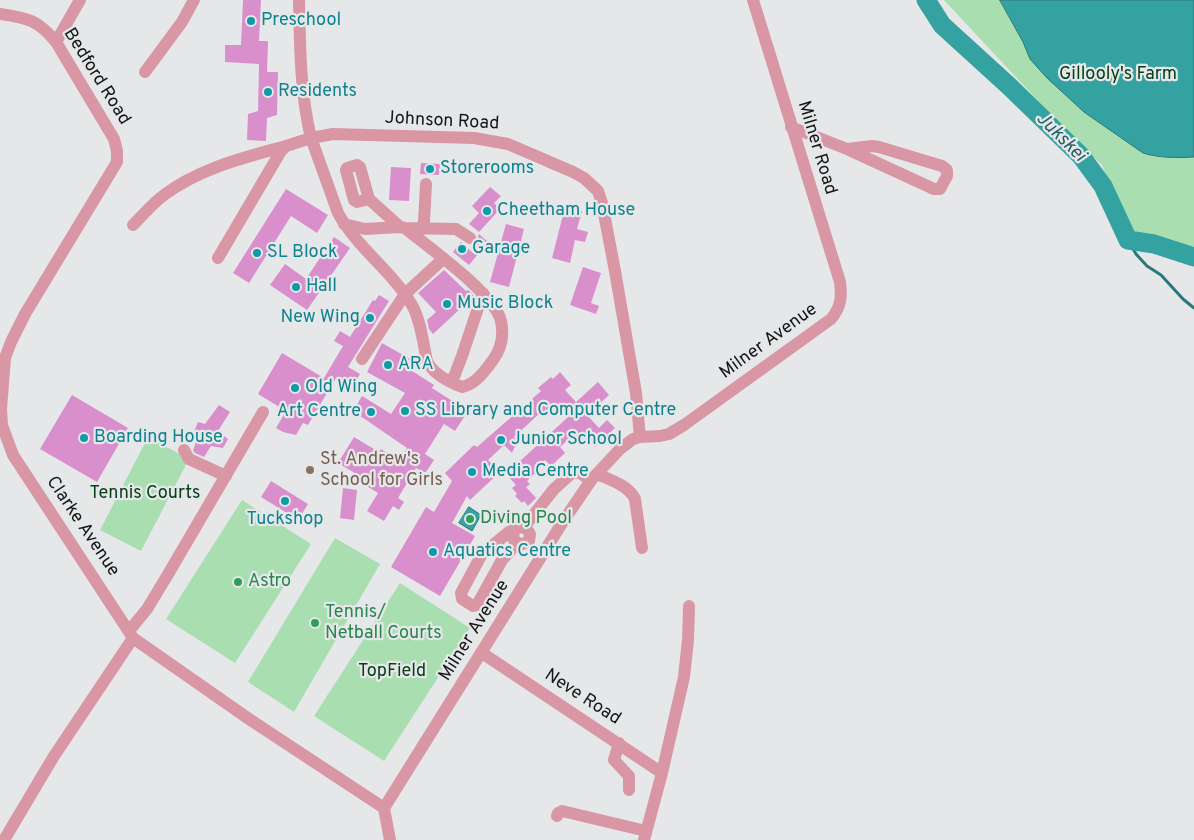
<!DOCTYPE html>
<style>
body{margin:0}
canvas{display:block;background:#e5e7e9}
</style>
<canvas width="1194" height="840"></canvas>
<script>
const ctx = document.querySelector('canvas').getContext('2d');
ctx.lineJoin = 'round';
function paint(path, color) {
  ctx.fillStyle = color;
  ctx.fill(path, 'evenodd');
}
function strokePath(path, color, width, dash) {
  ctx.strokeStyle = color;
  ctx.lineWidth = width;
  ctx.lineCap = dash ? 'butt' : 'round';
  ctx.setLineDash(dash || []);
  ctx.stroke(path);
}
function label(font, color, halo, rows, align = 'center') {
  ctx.font = font + ' Overpass,sans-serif';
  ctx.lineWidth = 4.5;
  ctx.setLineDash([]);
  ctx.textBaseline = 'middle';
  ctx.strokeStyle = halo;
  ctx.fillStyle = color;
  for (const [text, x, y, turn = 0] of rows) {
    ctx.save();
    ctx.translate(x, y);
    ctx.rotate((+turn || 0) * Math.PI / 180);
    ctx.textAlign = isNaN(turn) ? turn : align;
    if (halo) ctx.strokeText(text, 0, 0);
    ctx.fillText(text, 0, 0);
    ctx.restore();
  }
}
const green = new Path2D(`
 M944 0H1194V252L1151 241 1135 234 1125 221 1115 201 1102 165 1069 134Z
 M148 437 189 459 141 551 100 530Z
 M242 500 311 544 235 663 166 619Z
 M335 538 380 564 294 712 248 682Z
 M400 583 470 628 384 761 314 716Z`);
const water = new Path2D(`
 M1000 0H1194V157C1177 158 1159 158 1143 153L1084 112 1047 78 1030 59 1023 42Z
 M469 507 481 515 472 531 459 523Z`);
const stream = new Path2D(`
 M1128 240 1136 254 1147 266 1161 275 1183 299 1194 308`);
const river = new Path2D(`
 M926 0 942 25 1010 87 1081 156 1103 186 1128 240 1154 244 1194 257`);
const building = new Path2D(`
 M243 0H261L259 41H268L267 72H278L277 115 267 118 266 141 247 140 248 114 258 111 259 64 225 62V45H241Z
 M421 163 440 164 439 175 420 174Z
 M391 167 411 168 409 201 389 200Z
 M490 187 501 196 494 203 500 209 479 232 469 224 479 213 472 206Z
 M286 189 328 215 317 233 291 216 249 283 233 273Z
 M565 207 582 211 577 229 588 232 585 242 575 240 570 263 552 258Z
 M506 224 524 229 509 287 490 282Z
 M479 234 488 242 469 265 453 252 461 242 473 253Z
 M334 237 350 248 307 310 270 285 285 264 306 279Z
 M583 267 601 273 591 303 599 306 596 314 570 305Z
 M444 270 466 291 468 290 474 296 433 334 429 329 427 320 436 312 418 293Z
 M379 295 389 301 348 367 360 374 352 387 336 378 308 425 303 423 296 435 283 432 276 428 286 411 258 394 282 353 324 378 343 346 334 341 340 331 350 337 373 300 375 301Z
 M382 343 410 359 406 367 434 385 432 388 468 411 455 431 444 424 425 454 434 460 426 472H423L416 468 398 498 404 502 399 510 393 506 384 521 367 511 378 493 360 482 363 478 338 463 354 437 379 452 381 449 399 461 407 448 353 411 362 396 391 414 405 393 367 372Z
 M560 372 571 385 565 390 576 402 598 382 609 395 587 415 599 428 607 420 615 428 595 447 589 440 586 444 579 436 575 440 571 437 560 447 565 453 551 466 545 460 534 471 535 473 527 481 530 484 526 487 536 498 528 506 524 501 522 503 515 496 517 494 512 488 516 485 506 474 580 406 546 416 539 414 514 437 517 442 512 453 504 445 488 460 500 472 470 500 467 496 452 523 475 536 440 596 391 567 426 507 434 512 452 481 445 473 474 445 477 447 541 391 538 388 551 377 553 379Z
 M72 395 128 428 97 482 40 449Z
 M219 405 230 412 218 431 228 439 223 448 211 446 204 457 195 453 193 450 198 437 193 434 198 422 205 424Z
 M271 481 308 504 298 520 261 497Z
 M343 488 357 490 354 520 340 518Z`);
const minor = new Path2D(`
 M299 0C300 46 300 92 311 138L333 134 474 138 508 144 573 172 584 178 598 191 602 203 615 271 636 393 640 437
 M0 14C28 18 38 20 56 42L114 139 117 151V162L25 314 11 342 5 358 1 409 2 425 13 455 133 638 249 719 384 808
 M56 42 80 0
 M145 72 182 22 194 0
 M791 127 847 149 934 189H940L947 176V170L942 166 879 147 872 146 847 149
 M369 199 357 202 354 200 346 170 347 168 357 165 360 167 369 199 400 227
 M133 225C143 215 153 203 164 195 200 168 243 158 286 146
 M405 228 456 229 470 238
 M421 228 424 222 426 184
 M218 258 281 151 286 146 311 138 338 213C357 248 392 271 412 305 421 321 423 343 427 361 433 374 449 382 462 387 475 385 485 371 493 360 501 349 504 335 501 321 495 294 428 247 405 228L400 227 365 229 344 224
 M362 359 405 294 443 259
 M452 382 462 356 483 293
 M184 450 189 459 226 476
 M597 474C610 480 628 485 635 499L642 548
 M524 527 554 489 573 472 580 473 591 481
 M514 531 513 538 517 543 523 544 529 541 530 534 526 528 520 527 509 532 482 554 461 593 462 599 473 606 477 605 502 560 517 543
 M129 631 147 609 167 576 263 412
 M482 653 662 773
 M619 743 614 760 629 776V790
 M384 808 564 520 592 479 620 449 633 439 640 437 660 436 669 434 684 425 831 319C841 307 842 297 840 282L753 0
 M384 808 390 840
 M557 816 558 813 562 811 646 831
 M4 840 54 756 133 638
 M644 840 662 773 684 677 688 640 689 606`);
const markers = [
 [251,21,5,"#0f9aa8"],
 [268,92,5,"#0f9aa8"],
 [430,169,5,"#0f9aa8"],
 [487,211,5,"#0f9aa8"],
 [462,249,5,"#0f9aa8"],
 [257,253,5,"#0f9aa8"],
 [296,287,5,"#0f9aa8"],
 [447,304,5,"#0f9aa8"],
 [370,318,5,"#0f9aa8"],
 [388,365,5,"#0f9aa8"],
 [295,388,5,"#0f9aa8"],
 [405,411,5,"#0f9aa8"],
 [371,412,5,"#0f9aa8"],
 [84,438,5,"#0f9aa8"],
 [501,440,5,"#0f9aa8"],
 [310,470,5,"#8d6e63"],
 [472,472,5,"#0f9aa8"],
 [285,501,5,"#0f9aa8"],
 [470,519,5,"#2e9e5b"],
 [433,552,5,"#0f9aa8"],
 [238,582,5,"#2e9e5b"],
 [315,623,5,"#2e9e5b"]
];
const cultureNames = [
 ["Preschool",261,21],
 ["Residents",278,92],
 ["Storerooms",440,169],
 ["Cheetham House",497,211],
 ["Garage",472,249],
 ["SL Block",267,253],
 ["Hall",306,287],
 ["Music Block",457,304],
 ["New Wing",360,318,"right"],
 ["ARA",398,365],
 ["Old Wing",305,388],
 ["SS Library and Computer Centre",415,411],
 ["Art Centre",361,412,"right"],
 ["Boarding House",94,438],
 ["Junior School",511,440],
 ["Media Centre",482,472],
 ["Tuckshop",285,520,"center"],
 ["Aquatics Centre",443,552]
];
const parkNames = [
 ["Gillooly's Farm",1118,75],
 ["Tennis Courts",145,494],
 ["TopField",392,672]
];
const streetNames = [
 ["Bedford Road",96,77,58],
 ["Johnson Road",442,122,3],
 ["Milner Road",816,148,73],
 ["Milner Avenue",769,342,-36],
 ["Clarke Avenue",82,527,56],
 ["Milner Avenue",475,631,-58],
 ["Neve Road",582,698,33]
];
const educationNames = [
 ["St. Andrew's",320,460],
 ["School for Girls",320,481]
];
const leisureNames = [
 ["Diving Pool",480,519],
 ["Astro",248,582],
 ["Tennis/",325,613],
 ["Netball Courts",325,634]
];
const waterNames = [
 ["Jukskei",1060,138,45]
];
paint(green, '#a9deb0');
paint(water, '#35a2a2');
strokePath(water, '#2b7878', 1);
strokePath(stream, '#2b7878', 3);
strokePath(river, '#35a2a2', 19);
paint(building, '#da8fcd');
strokePath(minor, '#d997a6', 12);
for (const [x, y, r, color] of markers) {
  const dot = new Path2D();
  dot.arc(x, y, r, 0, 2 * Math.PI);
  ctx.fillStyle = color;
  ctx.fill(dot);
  strokePath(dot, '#e5e7e9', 2);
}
label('18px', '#0d838f', '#e5e7e9', cultureNames, 'left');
label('18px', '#054017', '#e5e7e9', parkNames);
label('18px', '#151617', '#e5e7e9', streetNames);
label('18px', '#785e54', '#e5e7e9', educationNames, 'left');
label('18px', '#27864d', '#e5e7e9', leisureNames, 'left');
label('italic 19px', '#266060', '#e5e7e9', waterNames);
</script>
